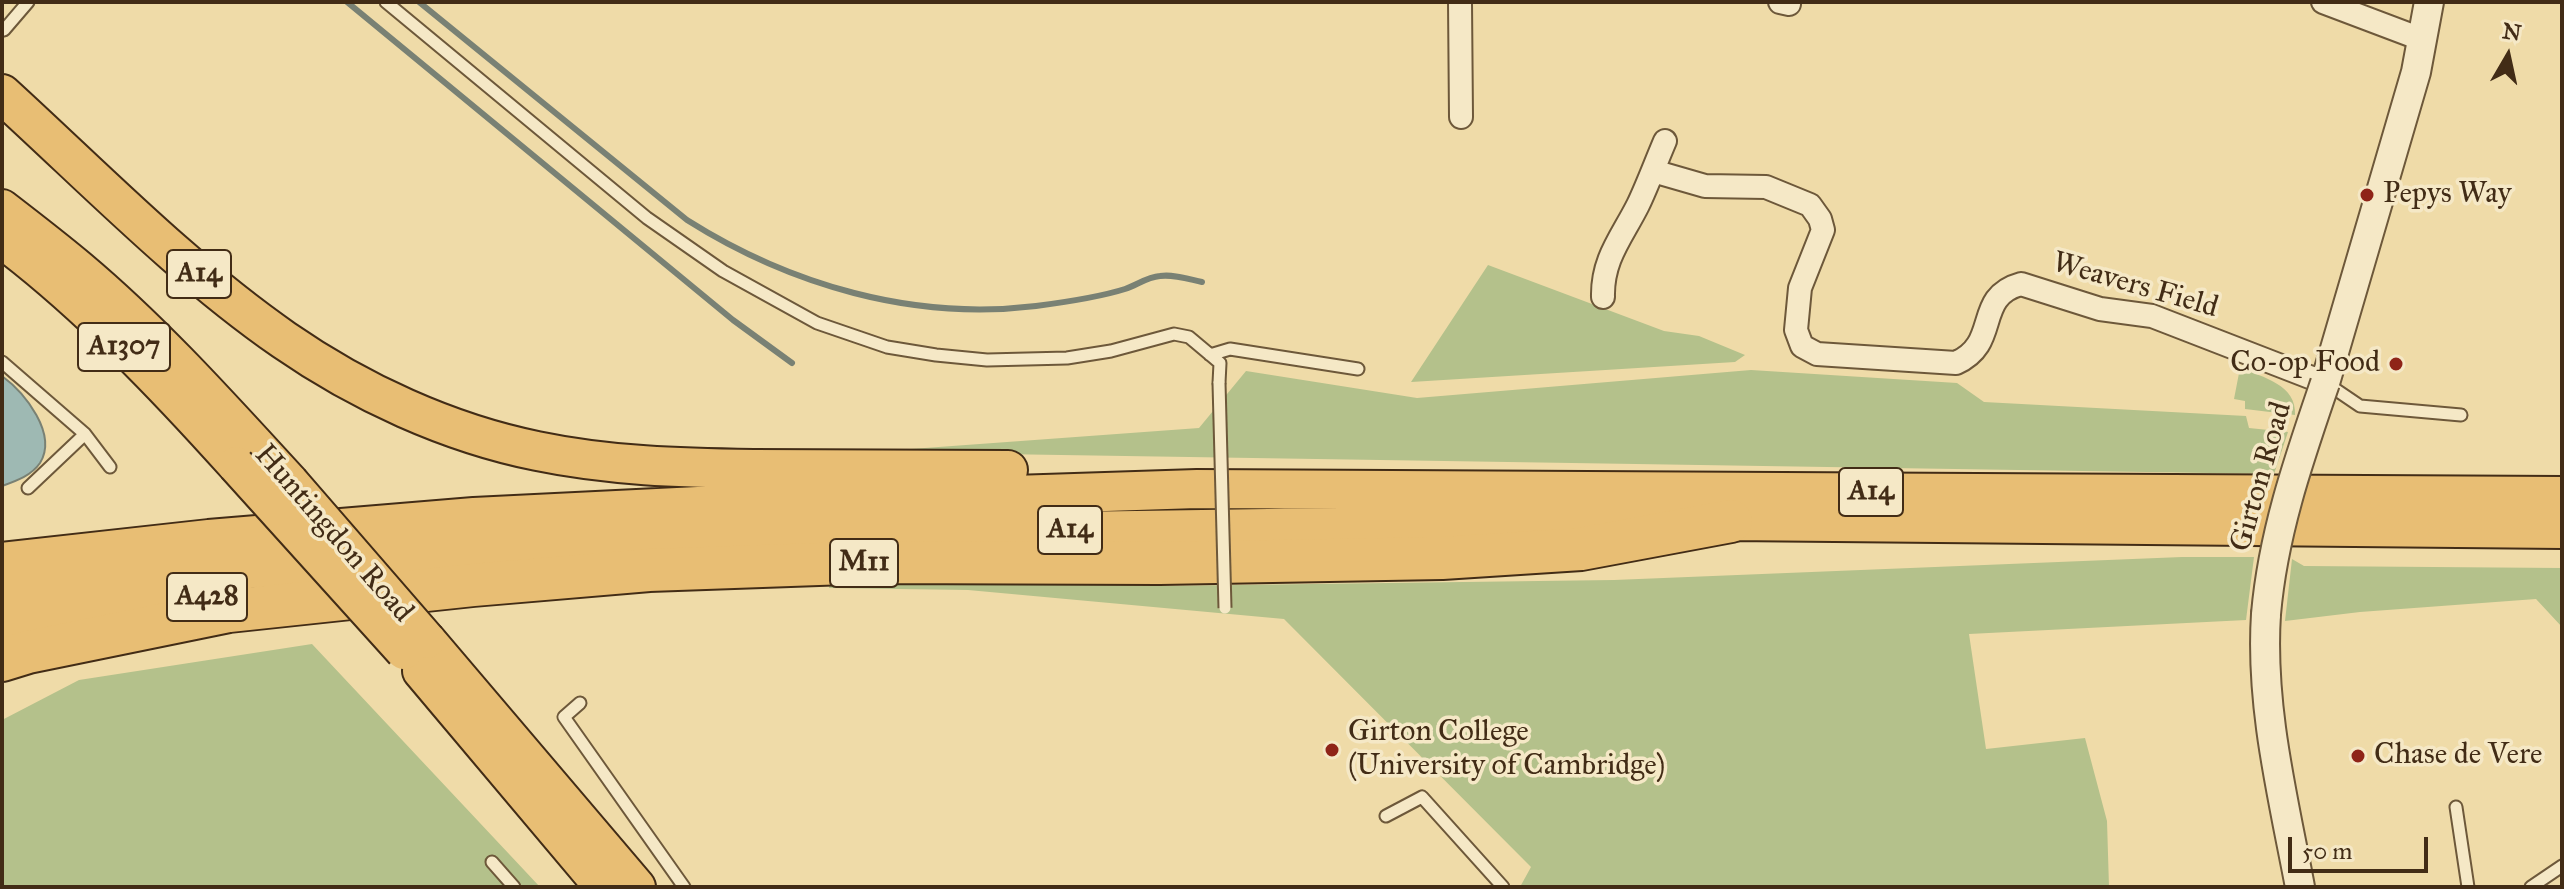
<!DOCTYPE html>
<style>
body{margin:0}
#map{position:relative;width:2564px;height:889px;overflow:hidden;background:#efdba8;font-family:"IM FELL Great Primer",serif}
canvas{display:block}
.frame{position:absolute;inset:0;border:4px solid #422c16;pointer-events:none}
.north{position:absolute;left:2468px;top:16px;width:80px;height:80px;-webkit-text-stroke:6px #f5e8c6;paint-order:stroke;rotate:9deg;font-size:22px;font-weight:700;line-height:32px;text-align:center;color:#422c16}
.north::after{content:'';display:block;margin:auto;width:28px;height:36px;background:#422c16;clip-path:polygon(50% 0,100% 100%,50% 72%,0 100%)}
.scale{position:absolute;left:2288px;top:837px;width:140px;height:36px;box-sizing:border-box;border:4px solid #422c16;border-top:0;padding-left:10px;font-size:24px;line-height:28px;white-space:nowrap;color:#422c16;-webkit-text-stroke:6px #f5e8c6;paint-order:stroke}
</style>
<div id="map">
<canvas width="2564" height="889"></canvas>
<div class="frame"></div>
<div class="north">N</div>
<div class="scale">50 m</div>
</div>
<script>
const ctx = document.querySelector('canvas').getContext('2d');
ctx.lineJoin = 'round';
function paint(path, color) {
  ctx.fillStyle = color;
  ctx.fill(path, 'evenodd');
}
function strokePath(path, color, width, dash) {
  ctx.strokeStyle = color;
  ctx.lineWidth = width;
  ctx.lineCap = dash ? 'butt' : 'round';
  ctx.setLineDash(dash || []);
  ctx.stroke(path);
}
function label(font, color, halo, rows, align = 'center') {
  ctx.font = font + ' "IM FELL Great Primer",serif';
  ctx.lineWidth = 7;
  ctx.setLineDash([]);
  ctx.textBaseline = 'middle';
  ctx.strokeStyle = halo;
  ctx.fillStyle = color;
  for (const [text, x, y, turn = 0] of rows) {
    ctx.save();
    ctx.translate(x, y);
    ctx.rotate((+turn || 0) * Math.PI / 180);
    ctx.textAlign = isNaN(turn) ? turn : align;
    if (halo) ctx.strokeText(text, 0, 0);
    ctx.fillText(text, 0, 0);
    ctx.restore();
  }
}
const green = new Path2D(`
 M1488 265 1664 331 1699 336 1745 355 1735 362 1411 382Z
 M2240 368C2263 377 2297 385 2295 415L2245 409V401L2234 399Z
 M1751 370 1957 383 1984 402 2246 416 2249 428 2288 432 2274 474 870 452 1199 428 1246 371 1417 398Z
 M2182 557H2254L2246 620 1969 634 1986 749 2085 738 2107 821 2109 887H1520L1531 867 1284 619 968 590 829 588 830 577 1162 586 1614 580Z
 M2292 559 2304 566 2562 568V627L2536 599 2360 612 2285 621Z
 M312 644 540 887H2V720L79 680Z`);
const water = new Path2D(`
 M2 376C25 393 58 434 40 463 31 476 16 481 2 486Z`);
const stream = new Path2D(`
 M347 2 733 320 792 363
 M419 2 687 220C790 285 913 321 1036 306 1059 303 1103 296 1125 289 1137 285 1147 277 1160 276 1173 274 1188 279 1202 282`);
const service = new Path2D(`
 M386 2 647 218 723 271 817 323 887 347 936 355 987 360 1067 358 1111 351 1174 334 1189 337 1220 363 1219 383
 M4 30 28 2
 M1210 355 1230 349 1358 369
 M2 362 85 434 110 467
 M2326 383 2360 406 2461 415
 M28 488 85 434
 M580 703 564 717 684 887
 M2456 807 2468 887
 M1386 816 1422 797 1503 887
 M492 862 514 887
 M2531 887 2562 866`);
const minor = new Path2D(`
 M1460 2 1461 117
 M1780 2 1789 4
 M2323 2 2421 39
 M1653 171 1705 186 1766 187 1810 205 1820 219 1823 230 1800 288 1796 330 1802 346 1817 354 1956 363C2001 343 1973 297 2021 284L2100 309 2152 316 2325 383
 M1603 297C1602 259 1622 237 1638 205 1648 184 1656 162 1665 141`);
const tertiary = new Path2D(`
 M2325 383 2416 72 2429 2
 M2266 614C2260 706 2283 797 2300 887`);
const primary = new Path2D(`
 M2 208C28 228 54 248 79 269 155 333 222 408 290 482
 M2 240C86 303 166 387 236 465
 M427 640 637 887
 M421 671 603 887`);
const trunk = new Path2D(`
 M2 94C93 177 183 270 284 340 359 392 448 433 537 451 609 466 681 468 754 469 839 470 923 469 1008 470
 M2 562 209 539 474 517 739 504 1197 489 2562 496
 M2 595 180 575 410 555 740 536 1731 521 2562 529
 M2 628 208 596`);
const motorway = new Path2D(`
 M2 660 28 652 229 611 473 585 649 570 875 562 1160 563 1442 558 1581 549 1731 521`);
const serviceBridge = new Path2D(`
 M1219 383 1225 608`);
const tertiaryBridge = new Path2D(`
 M2266 614C2273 533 2299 459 2325 383`);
const primaryBridge = new Path2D(`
 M236 465 404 651
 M290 482 427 640`);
const markers = [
 [2367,195,8,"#8f2418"],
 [2396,364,8,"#8f2418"],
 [1332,750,8,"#8f2418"],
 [2358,756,8,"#8f2418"]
];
const shields = [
 [199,274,64],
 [124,347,92],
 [1871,492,64],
 [1070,530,64],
 [864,563,68],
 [207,597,80]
];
const shieldNames = [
 ["A14",199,274],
 ["A1307",124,347],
 ["A14",1871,492],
 ["A14",1070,530],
 ["M11",864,563],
 ["A428",207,597]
];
const poiNames = [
 ["Pepys Way",2383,195],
 ["Co-op Food",2380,364,"right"],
 ["Girton College",1348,733],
 ["(University of Cambridge)",1348,767],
 ["Chase de Vere",2374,756]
];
const streetNames = [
 ["Weavers Field",2135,286,16],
 ["Girton Road",2262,477,-74],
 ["Huntingdon Road",333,534,49]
];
paint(green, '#b4c18b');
paint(water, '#9eb9b3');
strokePath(water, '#798174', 2);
strokePath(stream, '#798174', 6);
strokePath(service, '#6d583a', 15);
strokePath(minor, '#6d583a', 26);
strokePath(tertiary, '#6d583a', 32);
strokePath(primary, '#422c16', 40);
strokePath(trunk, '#422c16', 42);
strokePath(motorway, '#422c16', 46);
strokePath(service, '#f5e8c6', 11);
strokePath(minor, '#f5e8c6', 22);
strokePath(tertiary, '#f5e8c6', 28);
strokePath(primary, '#e8be74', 36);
strokePath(trunk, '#e8be74', 38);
strokePath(motorway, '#e8be74', 42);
strokePath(serviceBridge, '#6d583a', 15, []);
strokePath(tertiaryBridge, '#6d583a', 32, []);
strokePath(primaryBridge, '#422c16', 40, []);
strokePath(serviceBridge, '#f5e8c6', 11);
strokePath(tertiaryBridge, '#f5e8c6', 28);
strokePath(primaryBridge, '#e8be74', 36);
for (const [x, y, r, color] of markers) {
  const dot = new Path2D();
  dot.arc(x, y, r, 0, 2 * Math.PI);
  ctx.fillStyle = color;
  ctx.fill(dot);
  strokePath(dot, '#f5e8c6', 3);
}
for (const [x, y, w] of shields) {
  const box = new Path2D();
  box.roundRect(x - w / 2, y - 24, w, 48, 6);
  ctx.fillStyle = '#f5e8c6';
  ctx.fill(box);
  strokePath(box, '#422c16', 2);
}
label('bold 28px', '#422c16', null, shieldNames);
label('30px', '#422c16', '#f5e8c6', poiNames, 'left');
label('30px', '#422c16', '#f5e8c6', streetNames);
</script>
